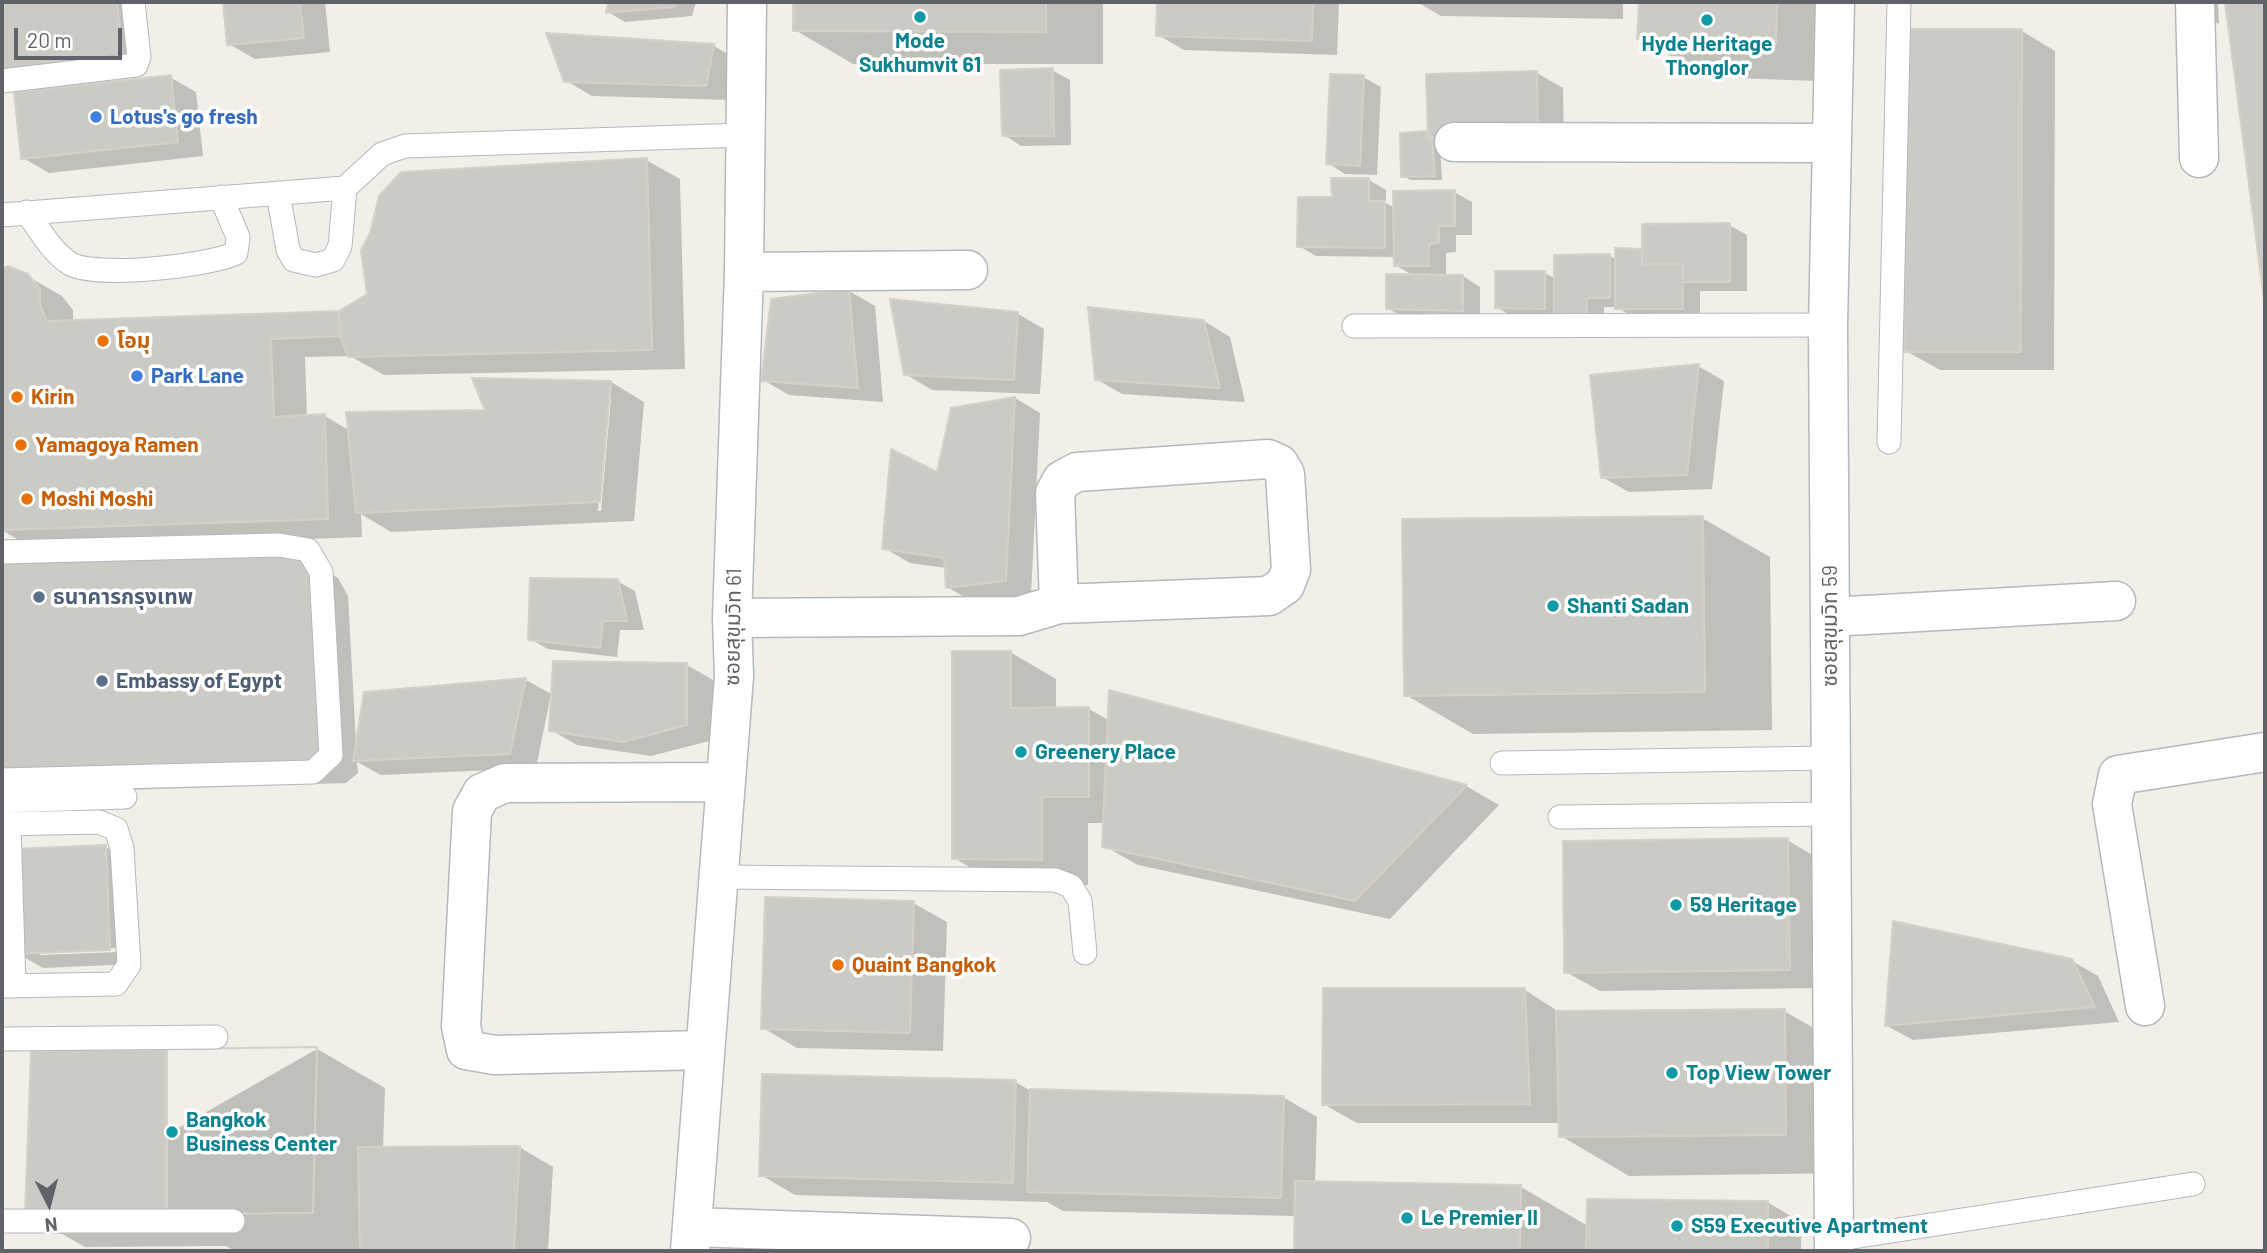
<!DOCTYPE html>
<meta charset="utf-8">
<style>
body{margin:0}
#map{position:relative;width:2267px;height:1253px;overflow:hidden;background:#f1efe8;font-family:Barlow,sans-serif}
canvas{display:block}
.frame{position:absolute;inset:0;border:4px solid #5f6368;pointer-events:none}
.north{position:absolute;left:14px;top:1169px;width:70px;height:70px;-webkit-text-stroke:5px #fff;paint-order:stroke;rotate:174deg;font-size:19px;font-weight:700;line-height:28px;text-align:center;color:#5f6368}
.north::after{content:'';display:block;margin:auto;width:24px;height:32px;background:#5f6368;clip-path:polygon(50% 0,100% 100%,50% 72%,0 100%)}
.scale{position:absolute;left:14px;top:28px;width:108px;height:32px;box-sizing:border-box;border:4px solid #5f6368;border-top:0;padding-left:9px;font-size:21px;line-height:24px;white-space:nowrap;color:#5f6368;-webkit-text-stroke:5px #fff;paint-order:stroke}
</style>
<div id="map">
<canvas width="2267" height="1253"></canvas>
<div class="frame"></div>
<div class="north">N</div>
<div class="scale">20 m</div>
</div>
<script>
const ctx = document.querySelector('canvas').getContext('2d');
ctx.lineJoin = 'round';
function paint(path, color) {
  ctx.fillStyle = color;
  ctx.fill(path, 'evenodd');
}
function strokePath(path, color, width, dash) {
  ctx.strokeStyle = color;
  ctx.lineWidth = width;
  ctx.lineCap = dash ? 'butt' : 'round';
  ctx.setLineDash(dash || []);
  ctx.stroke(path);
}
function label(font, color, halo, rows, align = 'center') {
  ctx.font = font + ' Barlow,"Noto Sans Thai",sans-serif';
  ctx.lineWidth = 7;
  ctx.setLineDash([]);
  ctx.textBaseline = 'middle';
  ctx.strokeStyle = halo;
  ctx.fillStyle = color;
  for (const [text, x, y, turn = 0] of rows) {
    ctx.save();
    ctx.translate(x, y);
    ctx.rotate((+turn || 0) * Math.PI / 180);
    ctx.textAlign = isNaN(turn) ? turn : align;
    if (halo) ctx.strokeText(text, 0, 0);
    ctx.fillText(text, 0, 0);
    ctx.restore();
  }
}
const shadow = new Path2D(`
 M38 2H129L141 9 148 70 2 86V6Z
 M224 2H325L330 52 255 59 229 44Z
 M610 2H696L692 16 625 22 608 12Z
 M795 2H1103V64H853L795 30Z
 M1159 2H1339L1337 55 1184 50 1158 35Z
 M1417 2H1623V19L1441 16Z
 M1640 2H1846L1843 82 1707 77 1639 38Z
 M2171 2H2218L2219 24Z
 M2227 2H2265V294Z
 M2022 31 2055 51 2054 370H1940L1906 351Z
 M549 35 714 46 740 61 732 100 592 96 565 80Z
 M1052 70 1070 80 1071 145 1021 146 1004 135Z
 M1537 73 1563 88 1564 149 1440 143 1442 180H1411L1402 176V135L1429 132Z
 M170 77 196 92 203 156 49 173 23 158Z
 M1363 77 1381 87 1377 175 1345 174 1328 163Z
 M646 160 680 179 685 369 384 375 350 356 305 357 307 417 325 416 350 431 488 411 611 382 644 402 634 521 391 532 361 514 362 537 34 549 2 530V271L8 268 27 276 62 296 73 310V322L340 313ZM608 398H611L601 511H598Z
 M1369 180 1386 190V203L1395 208 1454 192 1472 202V235H1456V252L1446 253V276H1463L1480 287V320L1405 318 1387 308 1414 276 1395 265V257L1316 256 1299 246 1333 199Z
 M1729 225 1747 235V291H1700V319L1634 318 1617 307H1604V325L1514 318 1497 307 1545 273 1556 279V257L1610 256 1617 260Z
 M849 291 875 306 883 402 789 395 763 380Z
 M892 301 1018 314 1044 329 1040 394 932 390 905 374Z
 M1204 321 1230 337 1245 402 1122 394 1096 379Z
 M1698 366 1724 381 1712 489 1629 492 1602 477Z
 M1015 398 1040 413 1031 595 973 602 947 587 946 568 910 563 884 548 938 474Z
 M1702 518 1770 557 1772 730 1473 734 1406 695Z
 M303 558 338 578 348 596 356 742 526 680 553 695 687 665 713 680V740L651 756 577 745 551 730 550 699 536 768 381 775 357 762 358 773 346 783 2 794V561Z
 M617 581 635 591 644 630H620L617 657 548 649 530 639Z
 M1010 652 1056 679V709H1089L1110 721 1111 692 1466 786 1499 805 1390 919 1138 865 1104 846 1105 823H1088V885H1000L954 858Z
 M1787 840 1821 860 1823 988 1600 991 1566 972Z
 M106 847 132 862 135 964 43 968 17 953ZM119 948V952L40 955V951Z
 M913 903 947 922 943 1051 797 1048 763 1028Z
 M2072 961 2098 976 2119 1022 1913 1040 1887 1026Z
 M1525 990 1559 1012 1784 1011 1852 1050 1853 1173 1629 1176 1561 1136V1123H1357L1323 1104Z
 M317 1049 385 1088 383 1148 519 1147 553 1167 548 1251H235L226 1246 85 1247 27 1214Z
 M1015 1082 1031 1091 1283 1097 1317 1117 1315 1184 1521 1187 1588 1226 1767 1202 1801 1222V1251H1296V1216L1063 1211 1047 1202 795 1195 761 1175Z`);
const building = new Path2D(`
 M21 2H117L122 56 2 69V4Z
 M223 2H300L304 38 227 45Z
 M608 2H676L674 7 606 13Z
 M793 2H1046V32L793 31Z
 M1157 2H1313L1312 41 1156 36Z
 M1639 2H1777L1776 44 1637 39Z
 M2225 2H2265V308L2254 223Z
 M1906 29H2022L2021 352H1904Z
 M546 33 714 44 706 86 564 82Z
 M1053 68 1054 136H1002L1000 70Z
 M1537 71 1538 135 1428 138 1426 74Z
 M1330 74 1364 75 1360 166 1326 164Z
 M171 75 178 142 21 159 14 92Z
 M1427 131 1428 138H1432L1435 176 1401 177 1400 133Z
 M647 158 652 350 348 357 340 336 339 311 367 294 361 250 370 233 379 196 401 172Z
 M1331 178H1369V201H1385V248L1297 247 1298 197H1332Z
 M1455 190V226H1439V243L1429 244V266H1394L1393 191Z
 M1730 223V282H1683V264H1642V224Z
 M1615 248 1642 249V264H1683V309H1615Z
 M1610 254V298H1587V316H1554V255Z
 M8 266 28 274 40 289V305L47 321 339 311 340 336 271 339 274 417 325 414 328 519 2 530V269Z
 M1495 271H1545V309L1495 308Z
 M1386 274 1463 275V311L1386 309Z
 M849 289 858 388 761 381 771 299Z
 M890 299 1018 312 1014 380 904 375Z
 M1088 307 1204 320 1220 388 1095 380Z
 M1699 364 1687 475 1601 478 1590 375Z
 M472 378 611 381 600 502 356 513 346 412 485 410Z
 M1015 397 1006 581 946 588 944 558 882 549 891 449 937 472 951 408Z
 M1703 516 1705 692 1404 696 1402 519Z
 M280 552 304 556 315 575 325 753 312 764 2 774V560Z
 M530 578 618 579 627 621H603L600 648 528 640Z
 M952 651H1011V708L1089 707V797H1042V860L952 859Z
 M553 661 687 663V725L624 742 549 731Z
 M526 678 510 754 353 761 364 692Z
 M1109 690 1467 785 1355 901 1102 847Z
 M1788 838 1790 970 1564 973 1563 841Z
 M106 845 110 950 15 954 11 849Z
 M765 897 914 901 910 1033 761 1029Z
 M1893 921 2072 959 2095 1007 1885 1026Z
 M1323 988H1525L1530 1104 1322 1105Z
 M1785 1009 1786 1135 1559 1137 1556 1011Z
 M317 1047 313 1213 25 1215 31 1051Z
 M317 1047 313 1213 167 1214V1049Z
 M762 1074 1016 1080 1013 1183 759 1176Z
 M1030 1089 1284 1096 1281 1198 1027 1192Z
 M520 1146 514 1251H360L358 1147Z
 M1295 1181 1521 1185 1520 1251H1294Z
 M1587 1199 1768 1201V1251H1586Z`);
const lane = new Path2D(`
 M2 81 136 65 139 57 133 2
 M278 193 288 250 294 260 316 265 333 260 340 246 345 188
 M27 212C39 229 51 251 69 263 93 279 210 266 236 253L238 237 221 197
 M2 215 345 188 382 154 405 146 745 135
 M1354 326 1828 325
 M1889 442 1899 2
 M2 552 279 545 308 550 321 572 331 755 313 772 2 780
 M1502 763 1831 758
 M2 801 125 797
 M1560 817 1832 814
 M2 824 99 822 116 829 122 848 129 965 116 984 2 986
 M9 824 14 986
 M718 877 1055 880 1071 886 1080 901 1085 953
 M2 1039 216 1037
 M2 1221H233
 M1834 1240 2193 1184`);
const street = new Path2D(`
 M2195 2 2199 158
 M1454 142 1832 143
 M744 272 968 270
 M1830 617 2116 601
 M732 618 1019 616 1059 604 1055 493 1062 480 1077 472 1268 459 1279 464 1285 474 1291 570 1285 585 1269 596 1059 604
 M2145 1006 2112 804 2118 775 2265 752
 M705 1050 495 1055 466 1050 461 1026 472 811 482 793 505 783 726 782
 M692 1227 1011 1238
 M690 1251 734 676 732 618 744 272 747 2
 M1834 1251 1828 325 1835 2`);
const markers = [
 [920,17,7,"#0f9aa8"],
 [1707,20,7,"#0f9aa8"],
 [96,117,7,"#3f7fe0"],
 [103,341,7,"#e8710a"],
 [137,376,7,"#3f7fe0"],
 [17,397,7,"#e8710a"],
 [21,445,7,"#e8710a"],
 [27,499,7,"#e8710a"],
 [39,597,7,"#5c6f8a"],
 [1553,606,7,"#0f9aa8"],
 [102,681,7,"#5c6f8a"],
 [1021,752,7,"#0f9aa8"],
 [1676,905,7,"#0f9aa8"],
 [838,965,7,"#e8710a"],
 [1672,1073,7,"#0f9aa8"],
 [172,1132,7,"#0f9aa8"],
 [1407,1218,7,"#0f9aa8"],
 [1677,1226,7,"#0f9aa8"]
];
const cultureNames = [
 ["Mode",920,41,"center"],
 ["Sukhumvit 61",920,65,"center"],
 ["Hyde Heritage",1707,44,"center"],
 ["Thonglor",1707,68,"center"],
 ["Shanti Sadan",1567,606],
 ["Greenery Place",1035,752],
 ["59 Heritage",1690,905],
 ["Top View Tower",1686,1073],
 ["Bangkok",186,1120],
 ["Business Center",186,1144],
 ["Le Premier II",1421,1218],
 ["S59 Executive Apartment",1691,1226]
];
const shopNames = [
 ["Lotus's go fresh",110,117],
 ["Park Lane",151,376]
];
const foodNames = [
 ["โอมุ",117,341],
 ["Kirin",31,397],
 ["Yamagoya Ramen",35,445],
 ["Moshi Moshi",41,499],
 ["Quaint Bangkok",852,965]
];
const serviceNames = [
 ["ธนาคารกรุงเทพ",53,597],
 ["Embassy of Egypt",116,681]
];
const streetNames = [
 ["ซอยสุขุมวิท 59",1830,626,-90],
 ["ซอยสุขุมวิท 61",733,627,-89]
];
paint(shadow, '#0003');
paint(building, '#cccac5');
strokePath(building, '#d6d1c6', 2);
strokePath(lane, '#b5b8bc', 25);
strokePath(street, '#b5b8bc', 41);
strokePath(lane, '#fff', 23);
strokePath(street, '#fff', 38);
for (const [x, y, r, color] of markers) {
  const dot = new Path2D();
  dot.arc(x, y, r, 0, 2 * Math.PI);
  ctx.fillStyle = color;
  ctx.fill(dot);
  strokePath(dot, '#fff', 2.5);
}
label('bold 21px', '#0d838f', '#fff', cultureNames, 'left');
label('bold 21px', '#366cbe', '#fff', shopNames, 'left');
label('bold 21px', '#c56008', '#fff', foodNames, 'left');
label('bold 21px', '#4e5e75', '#fff', serviceNames, 'left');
label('21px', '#5f6368', '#fff', streetNames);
</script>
